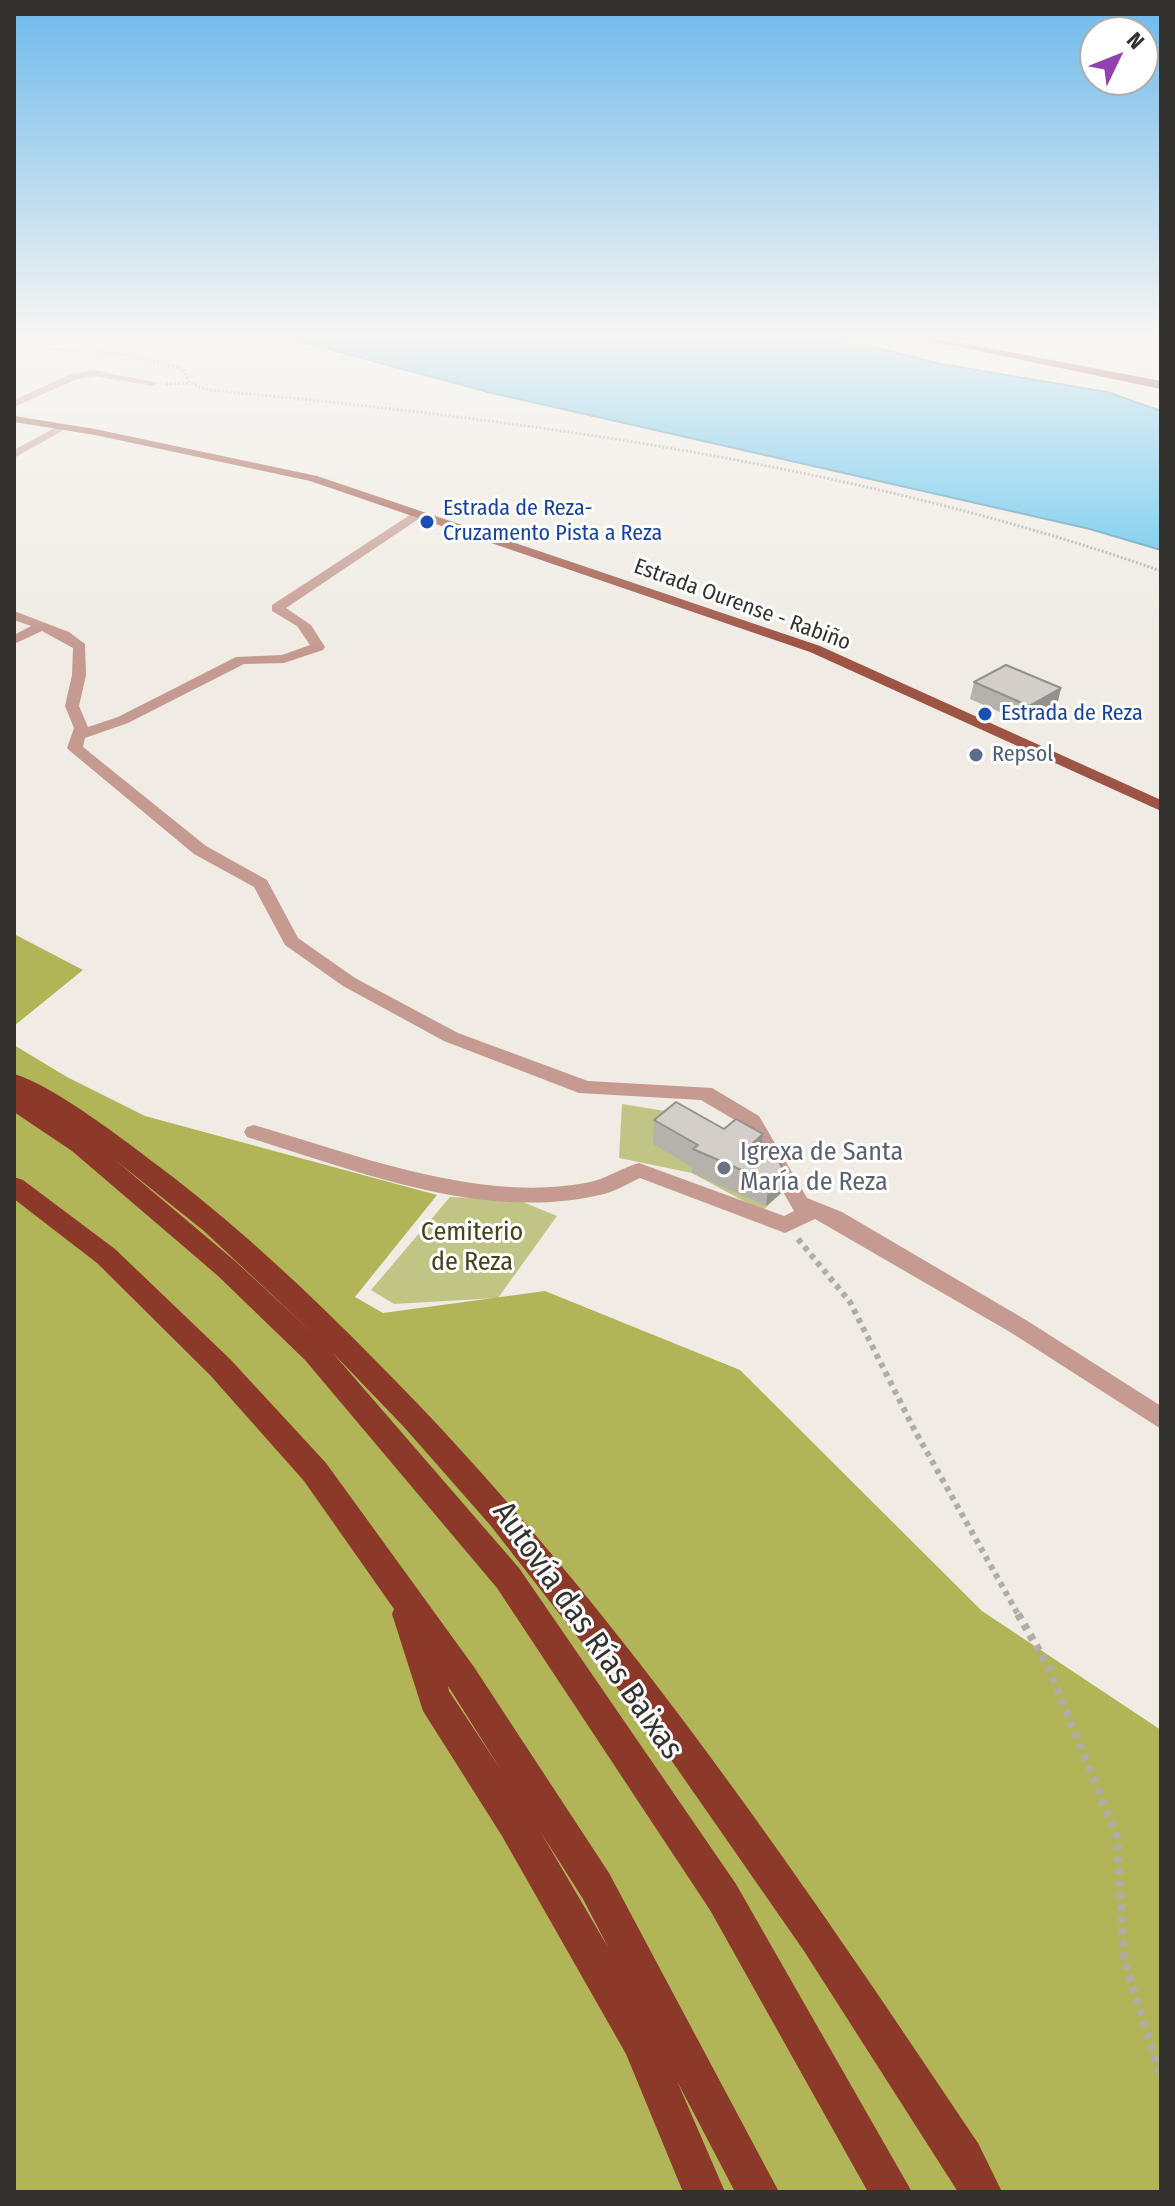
<!DOCTYPE html>
<meta charset="utf-8">
<style>
body{margin:0}
#map{position:relative;width:1175px;height:2206px;overflow:hidden;background:#f0ece4;font-family:"Fira Sans Condensed",sans-serif}
canvas{display:block}
.frame{position:absolute;inset:0;border:16px solid #34322f;pointer-events:none}
.north{position:absolute;left:1079px;top:16px;width:80px;height:80px;box-sizing:border-box;background:#fff;border:2px solid #aeadac;border-radius:50%;rotate:47deg;font-size:22px;font-weight:700;line-height:32px;text-align:center;color:#34322f}
.north::after{content:'';display:block;margin:auto;width:28px;height:36px;background:#9142b2;clip-path:polygon(50% 0,100% 100%,50% 72%,0 100%)}
</style>
<div id="map">
<canvas width="1175" height="2206"></canvas>
<div class="frame"></div>
<div class="north">N</div>
</div>
<script>
const ctx = document.querySelector('canvas').getContext('2d');
ctx.lineJoin = 'round';
function paint(path, color) {
  ctx.fillStyle = color;
  ctx.fill(path, 'evenodd');
}
function strokePath(path, color, width, dash) {
  ctx.strokeStyle = color;
  ctx.lineWidth = width;
  ctx.lineCap = dash ? 'butt' : 'round';
  ctx.setLineDash(dash || []);
  ctx.stroke(path);
}
function label(font, color, halo, rows, align = 'center') {
  ctx.font = font + ' "Fira Sans Condensed",sans-serif';
  ctx.lineWidth = 6;
  ctx.setLineDash([]);
  ctx.textBaseline = 'middle';
  ctx.strokeStyle = halo;
  ctx.fillStyle = color;
  for (const [text, x, y, turn = 0] of rows) {
    ctx.save();
    ctx.translate(x, y);
    ctx.rotate((+turn || 0) * Math.PI / 180);
    ctx.textAlign = isNaN(turn) ? turn : align;
    if (halo) ctx.strokeText(text, 0, 0);
    ctx.fillText(text, 0, 0);
    ctx.restore();
  }
}
const green = new Path2D(`
 M622 1104 665 1111 787 1188 762 1211 692 1173 619 1158Z
 M450 1197 518 1200 557 1216 498 1298 394 1304 371 1290Z`);
const forest = new Path2D(`
 M14 934 83 970 14 1026Z
 M14 1045 67 1077 145 1116 437 1195 355 1297 383 1313 545 1291 740 1370 982 1611 1161 1730V2192H14Z`);
const water = new Path2D(`
 M287 338H804L861 344 941 364 1107 392 1161 411V550L1090 529 488 392Z`);
const pathFar2 = new Path2D(`
 M885 338 908 342
 M837 340 842 338
 M14 346 123 354 183 369 190 383 208 390C524 419 860 465 1161 571
 M166 384 190 383`);
const pathFar1 = new Path2D(`
 M798 1239 850 1302 914 1429 1019 1616`);
const path = new Path2D(`
 M1018 1614 1048 1666 1117 1837 1124 1959 1161 2077`);
const minor = new Path2D(`
 M94 370 158 383 153 386 94 376 77 379 14 407V400L71 374Z
 M60 425 69 427 14 458V450Z
 M416 511 426 514 286 608 311 625 325 647 323 650 284 663 244 664 128 723 85 738 83 747 206 846 267 880 298 938 355 978 458 1033 588 1081 712 1088 759 1116 807 1198 842 1212 1026 1320 1161 1406V1429L1010 1332 815 1219 785 1233 640 1178C627 1184 614 1192 600 1195 483 1222 357 1171 247 1137L244 1132 247 1127 254 1125C357 1155 486 1206 594 1181 609 1177 624 1167 639 1163L784 1216 794 1211 745 1126 701 1100 579 1093 444 1041 343 986 285 945 254 887 194 854 70 751 67 748 74 728 65 706 72 675 73 648 42 631 14 644V635L31 626 14 620V611L69 632 85 644 86 675 79 706 88 727 118 717 236 657 282 655 310 645 297 626 272 611V605Z`);
const major = new Path2D(`
 M14 416 95 429 317 476 820 646 1161 800V811L810 652 310 481 95 435 14 422Z`);
const highway = new Path2D(`
 M917 338H937L1161 381V389Z
 M14 1074C56 1086 136 1149 173 1177 244 1232 310 1294 373 1358 608 1593 794 1868 978 2143L1002 2192H958L804 1951 653 1734 491 1526 404 1427 332 1352 519 1568 736 1884 912 2192H868L710 1910 497 1588 305 1360 217 1275 72 1151 14 1112ZM114 1159 204 1231 317 1337 235 1261Z
 M14 1177 23 1180 115 1249 230 1359 326 1463 474 1667 609 1873 779 2192H735L677 2081 725 2192H683L626 2054 502 1836 423 1711 392 1614 394 1609 304 1481 210 1375 97 1263 14 1199ZM448 1686 450 1689 501 1770 449 1691ZM540 1831 583 1899 609 1949Z`);
const wall = new Path2D(`
 M974 682 1061 688 1057 705 1025 723 970 699Z
 M654 1120 763 1134 761 1147 780 1194 766 1206 692 1173V1167L653 1144Z`);
const shadedWall = new Path2D(`
 M1061 688 1057 705 1025 723 1029 706Z
 M763 1134 760 1159 753 1143Z
 M783 1169 780 1194 766 1206 769 1182Z`);
const building = new Path2D(`
 M1006 665 1061 688 1029 706 974 682Z
 M676 1102 724 1129 736 1119 763 1134 753 1143 775 1155 783 1169 769 1182 693 1149 698 1145 654 1120Z`);
const markers = [
 [427,522,8,"#1a4fb4"],
 [985,714,8,"#1a4fb4"],
 [976,755,8,"#5c6f8a"],
 [724,1168,8,"#6b7280"]
];
const farTransitnames = [
 ["Estrada de Reza-",443,509],
 ["Cruzamento Pista a Reza",443,534],
 ["Estrada de Reza",1001,714]
];
const farStreetnames = [
 ["Estrada Ourense - Rabiño",742,605,20]
];
const farServicenames = [
 ["Repsol",992,755]
];
const worshipNames = [
 ["Igrexa de Santa",740,1153],
 ["María de Reza",740,1183]
];
const parkNames = [
 ["Cemiterio",472,1233],
 ["de Reza",472,1263]
];
const nearStreetnames = [
 ["Autovía das Rías Baixas",587,1631,55]
];
paint(green, '#c0c586');
paint(forest, '#b1b557');
paint(water, '#55c1ef');
strokePath(water, '#4b96b5', 2);
strokePath(pathFar2, '#b0aca6', 3, [2, 2]);
strokePath(pathFar1, '#b0aca6', 6, [5, 5]);
strokePath(path, '#b0aca6', 8, [6, 6]);
paint(minor, '#c59a91');
paint(major, '#9d5445');
paint(highway, '#8c3929');
paint(wall, '#b5b1ab');
paint(shadedWall, '#94908b');
paint(building, '#d3cec7');
strokePath(building, '#94908b', 2);
const sky = ctx.createLinearGradient(0, 0, 0, 646);
sky.addColorStop(0, '#6db9eb');
sky.addColorStop(0.52, '#f8f6f3');
sky.addColorStop(1, '#f8f6f300');
ctx.fillStyle = sky;
ctx.fillRect(0, 0, 1175, 646);
for (const [x, y, r, color] of markers) {
  const dot = new Path2D();
  dot.arc(x, y, r, 0, 2 * Math.PI);
  ctx.fillStyle = color;
  ctx.fill(dot);
  strokePath(dot, '#fff', 3);
}
label('22px', '#164399', '#fff', farTransitnames, 'left');
label('22px', '#34322f', '#fff', farStreetnames);
label('22px', '#4e5e75', '#fff', farServicenames, 'left');
label('26px', '#5b616d', '#fff', worshipNames, 'left');
label('26px', '#42441c', '#fff', parkNames);
label('32px', '#34322f', '#fff', nearStreetnames);
</script>
